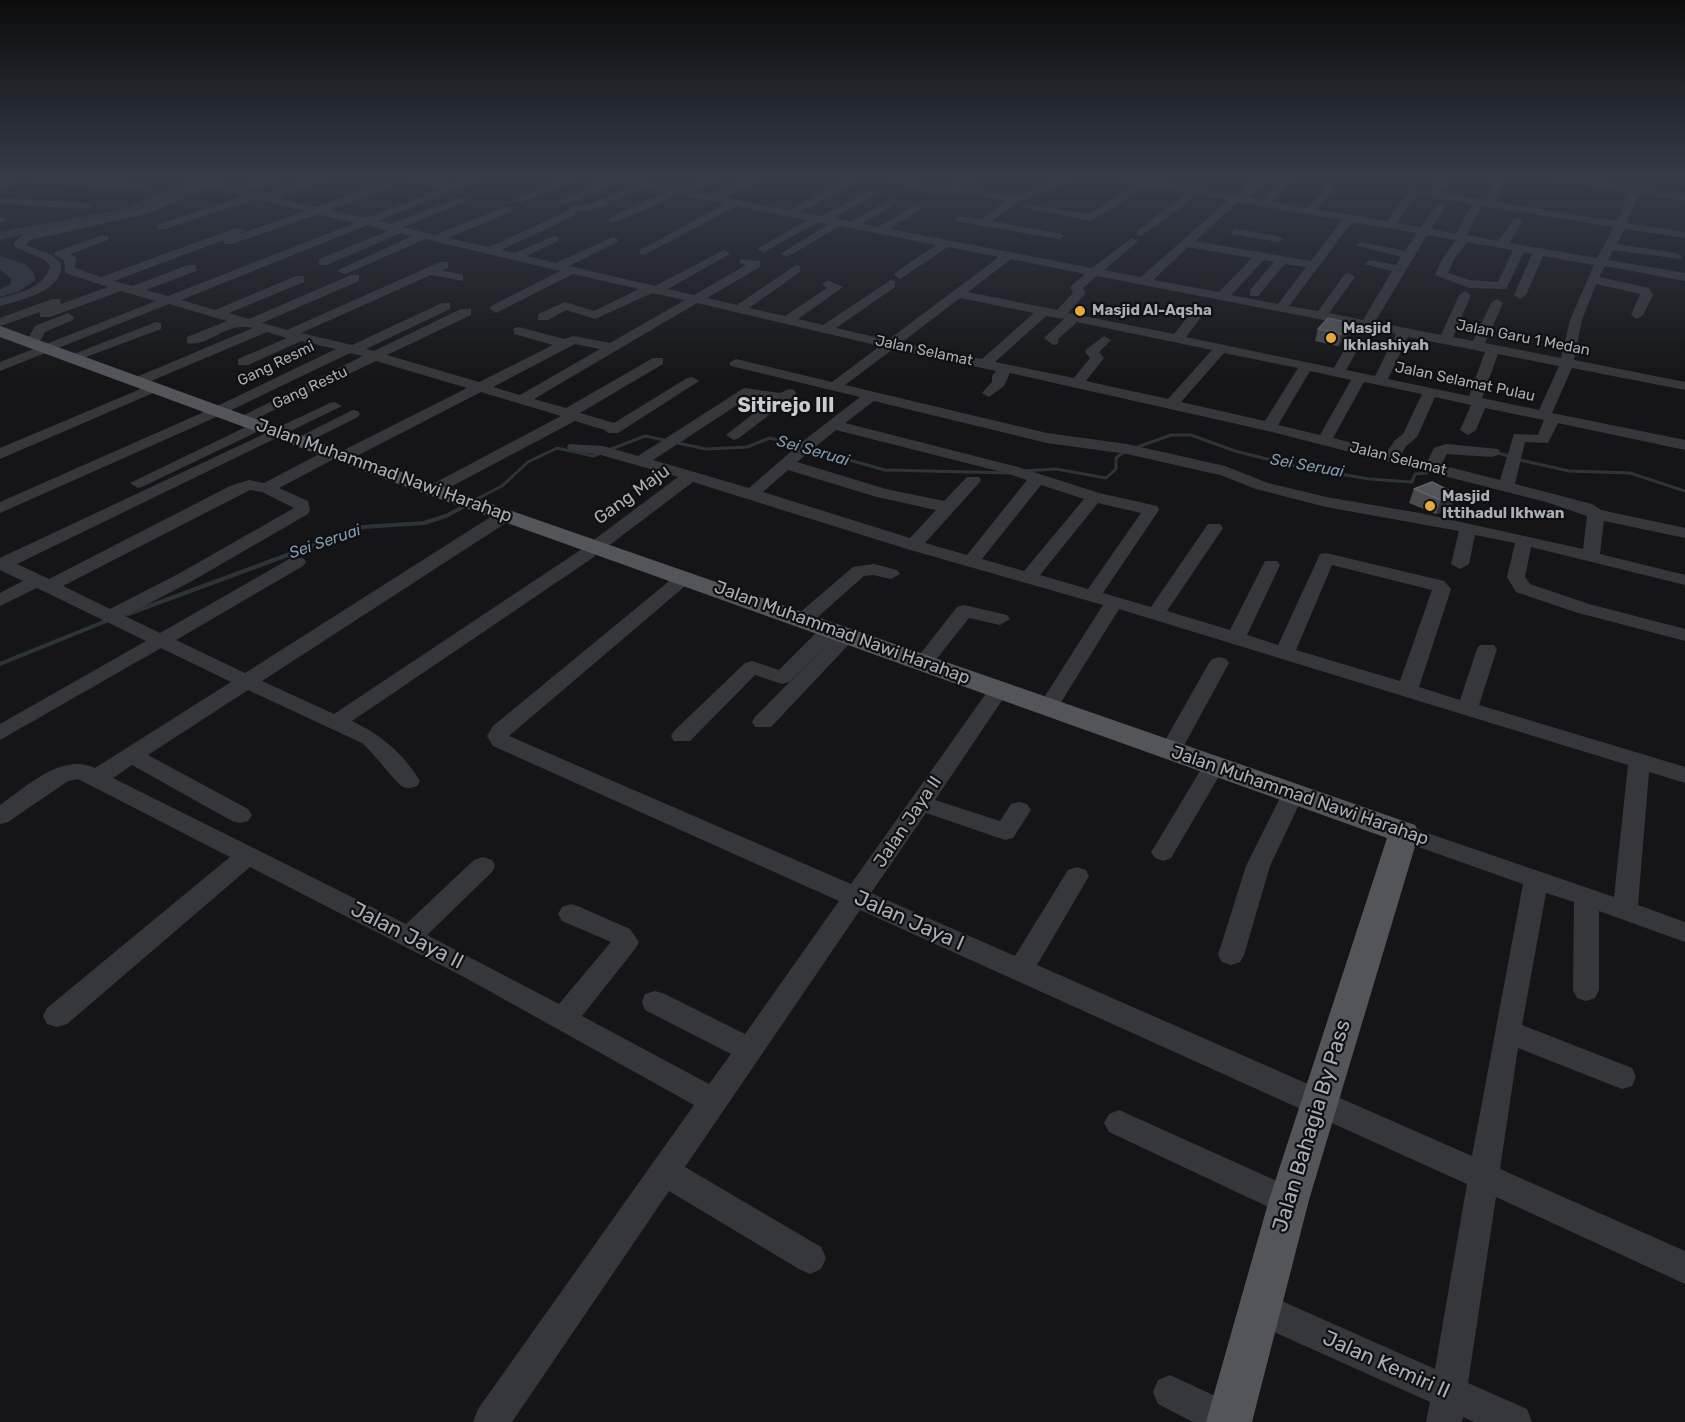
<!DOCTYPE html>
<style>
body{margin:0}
canvas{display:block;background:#151517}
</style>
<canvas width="1685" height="1422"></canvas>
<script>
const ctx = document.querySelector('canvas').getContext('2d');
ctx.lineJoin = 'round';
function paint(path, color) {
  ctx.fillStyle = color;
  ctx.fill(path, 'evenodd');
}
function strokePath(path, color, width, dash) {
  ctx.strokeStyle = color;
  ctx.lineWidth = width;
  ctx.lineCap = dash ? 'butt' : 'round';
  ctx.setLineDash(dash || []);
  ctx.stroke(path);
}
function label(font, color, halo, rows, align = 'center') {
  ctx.font = font + ' Rubik,sans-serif';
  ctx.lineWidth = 4.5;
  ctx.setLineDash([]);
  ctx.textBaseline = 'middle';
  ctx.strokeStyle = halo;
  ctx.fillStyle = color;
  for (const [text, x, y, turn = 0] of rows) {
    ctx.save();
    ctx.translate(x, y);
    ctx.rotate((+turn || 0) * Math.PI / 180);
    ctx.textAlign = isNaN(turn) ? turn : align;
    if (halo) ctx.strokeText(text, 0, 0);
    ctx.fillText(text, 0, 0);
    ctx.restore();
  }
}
const water = new Path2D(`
 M194 179H209L158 204 0 240V232L123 209Z
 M0 256C14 261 35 263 35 280L20 291 0 297V289L11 284V279L0 269Z`);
const streamFar1 = new Path2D(`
 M1135 448 1171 435H1191L1235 451 1299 467 1369 479 1412 482 1415 474 1427 473 1429 468
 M1494 452 1509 456
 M1520 460 1569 471 1630 473 1685 491
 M1023 471 1056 469 1106 478 1116 469V458L1124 452
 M471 502 502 486 528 462 557 448 593 456 645 436 706 449 747 447 770 438 885 470 1012 473`);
const stream = new Path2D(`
 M128 614 363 527 424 523 446 516 474 501
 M0 664 111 619`);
const minor = new Path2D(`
 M37 179H80L149 185 154 188 149 191 42 182Z
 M213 179H224L219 184 238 189 264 179H279L249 191C278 198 297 179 325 179L278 198 316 207 381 184H389V188L329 210 366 218 442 189 409 179H428L451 185 466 179H480L378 221 391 224 458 198H466V202L403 227 435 235 505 207H513V211L448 238 489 247 570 210V206L591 204 632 186 618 183 566 205 557 203 607 179H629L683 190 704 179H717L694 192 713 195 748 179H761L725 198 789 210 849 179 853 182 852 184 801 212 822 216 869 191 874 194 873 196 834 218 851 222 892 198 897 201 896 203 863 224 878 227 917 204 921 205V209L890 229 1092 268 1132 238 1138 241 1136 243 1104 270 1141 277 1228 200 1198 195 1141 236 1137 235V231L1187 193 1148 186 1091 221 1022 207 1027 204 1089 214 1137 184 1121 179H1144L1194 188 1203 183 1208 186 1205 190 1239 196 1256 179H1267L1249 197 1261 200 1283 179H1294L1272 201 1307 208 1328 186 1333 189 1317 209 1387 221 1410 190 1414 189 1419 192 1397 223 1421 227 1438 203 1442 202 1447 205 1431 229 1456 234 1472 204 1435 198 1429 192 1437 179H1447L1440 191 1442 193 1485 200 1495 179H1505L1495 202 1617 221 1629 193 1556 179H1582L1685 195V201L1639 194 1627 223 1685 232V238L1625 229 1617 244 1676 253 1682 257 1680 259 1613 250 1608 260 1685 273V281L1605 266 1599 277 1649 288 1653 295 1643 315 1637 319 1631 315 1640 294 1596 284 1582 320 1574 360 1685 382V390L1572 368 1552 413 1685 440V450L1558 423 1548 443 1525 442 1515 484 1592 504 1601 510 1685 528V538L1604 521 1600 554 1685 575V585L1531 547 1525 577 1530 584 1589 604 1685 629V641L1575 612 1516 592 1507 577 1515 543 1475 535 1469 564 1460 569 1451 564 1459 531 1326 507 1256 489 1220 475 1127 454 1047 443 874 401 845 423 1018 467 1099 493 1157 506 1159 510 1103 593 1151 607 1208 524H1220L1223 528 1167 611 1230 630 1265 561H1277L1280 565 1247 635 1278 645 1320 554 1326 553 1444 581 1451 589 1419 687 1460 700 1477 649 1480 645H1494L1497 649 1479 705 1685 767V783L1649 772 1638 905 1685 922V942L1599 911V990L1595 998 1586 1001 1577 998 1573 990 1574 902 1546 893 1522 1025 1632 1068 1636 1077 1632 1086 1622 1089 1518 1048 1500 1169 1685 1251V1284L1496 1197 1468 1383 1527 1409 1532 1422H1474L1463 1417 1462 1422H1426L1430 1402 1245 1319 1240 1307 1245 1295 1257 1290 1435 1369 1467 1184 860 910 685 1167 821 1247 826 1258 821 1269 810 1274 799 1269 669 1191 512 1422H473L478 1409 694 1105 464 977 250 867 67 1024 57 1027 47 1024 43 1016 47 1008 230 857 78 779 68 781 8 822 0 824V805C26 787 62 752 95 768L231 682 161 648 0 740V724L146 641 37 588 0 606V593L23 581 0 570V558L330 403 335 402 342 406 17 564 49 579 230 486 249 480 264 483 327 450 333 448 340 452 467 388 376 361 247 423H237L234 420 363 356 350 353 223 414 0 513V502L213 408 336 349 301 341 248 365H238V359L287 338 267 332 144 384H134V378L253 328C226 321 208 348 187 343V337L227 321 169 304 0 371V362L156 301 121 291 50 317H40V312L0 326V318L52 299H60L61 304 108 287 65 273 64 260 55 256V252L100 236H108V240L70 254 76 258 75 268 101 277 236 228 246 230 237 235 305 211 256 199 165 229H157V225L244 196 209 188 146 214 30 240 26 245 53 256 60 262C68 290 18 301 0 306V298C20 293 44 288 50 266L45 260 15 247 14 243 22 235 139 209ZM643 188 665 192 609 218V222H617L677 195 725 204 640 250V254L644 255 737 206 807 220 760 247 758 249 764 252 818 222 829 224 783 252 781 254 787 257 840 226 936 245 896 272 894 275 900 279 948 247 999 257 888 340 836 328 895 287V281L891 280 823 325 798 319 843 287 828 280 822 284 827 288 785 316 749 308 800 272V266L796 265 737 305 707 298 760 267V261L740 259V263L746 265 694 295 668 289 728 255 730 253 724 250 655 286 569 266 617 242 619 240 613 237 556 263 527 256 558 241V237L554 236 515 253 501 250 576 215V211L597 209ZM1238 202 1342 220 1311 261 1195 241ZM1482 206 1614 227 1597 258 1509 243 1523 221 1518 218 1514 219 1498 241 1467 235ZM318 214 355 223 168 296 146 290 196 271V265H188L133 286 114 281 224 240V244H232ZM1352 222 1417 233 1405 251 1361 242 1355 245 1401 257 1396 265 1370 260 1364 264 1392 271 1363 320 1329 313 1355 277 1349 273 1345 274 1318 311 1289 306ZM368 225 388 231 319 259V265H327L401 233 412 236 336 271 346 274 425 239 560 271 491 306 490 309 496 313 573 274 639 289 594 311 565 302 538 314V320H548L566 310 595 319 652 293 685 300 610 343 573 336 564 339 519 327 514 328V334L553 345 479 382 387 355 471 315V309H461L374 351 366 349 450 309V303H442L352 345 301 333 431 275 463 281V275L442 270 448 268V262H440L287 330 262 323 359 281V275H351L249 319 229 313 304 282V276H296L215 310 181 300ZM1427 235 1456 240 1442 259 1435 275 1469 288 1506 289 1524 252 1532 254 1514 295 1520 299 1526 295 1543 256 1594 265 1570 320 1561 358 1485 343 1503 303 1497 299 1491 303 1473 341 1453 337 1471 295 1465 291 1459 295 1441 335 1375 322ZM1467 242 1513 250 1498 282 1470 280 1448 273 1454 259ZM1188 247 1252 258 1219 292 1153 280ZM1011 259 1085 274 1070 287 1073 293 1057 310 968 292ZM1264 260 1274 262 1250 290V296H1258L1285 264 1306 267 1278 304 1231 295ZM1097 276 1396 334 1375 376 1346 370 1361 344 1354 340 1349 341 1334 368 1186 337 1201 317 1195 313 1190 314 1174 334 1068 313 1086 293 1083 288ZM960 298 1034 313 982 359 901 343ZM697 303 880 346 832 382 736 359 729 363 731 366 860 397 802 442 749 488 653 460 751 396 771 400 726 435 734 440 739 438 794 396 796 393 794 390 789 389 780 393 744 388 638 456 603 446 569 444 567 447 569 450 601 455 678 477 579 551 334 714 262 681 512 519 514 515 512 511H500L245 673 176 640 303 566 306 562 303 558H291L160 633 125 616 192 581 308 514 310 510 308 501 279 488 336 458 343 462 349 460 481 392 561 416 427 487 425 490 427 493H439L575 421 605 430 608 433H618L699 381 692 377 687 378 614 423 580 413 663 364V358H653L566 408 534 399ZM1046 316 1064 319 1044 338 1053 345 1058 344V339L1077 322 1212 350 1168 399 1086 381 1104 358 1099 352 1111 340 1104 336 1087 349 1085 352 1090 358 1074 378 995 362ZM1408 337 1485 352 1469 396 1388 379ZM575 344 600 349 520 395 493 387ZM893 349 996 371 992 376V382L982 393 989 397 1004 386 1010 373 1268 431 1546 502 1587 516 1583 549 1420 513 1326 497 1268 483 1225 466 1127 444 1047 433 845 385ZM1224 353 1298 368 1265 421 1181 402ZM1498 354 1559 366 1539 410 1482 398ZM1310 371 1351 380 1320 435 1278 425ZM1364 382 1422 394 1403 434 1395 440 1387 452 1333 438ZM1435 397 1471 405 1460 430 1468 435 1476 430 1485 408 1544 420 1538 435 1514 434 1500 480 1441 465 1447 454 1492 457 1498 455 1500 452 1498 449 1446 444 1434 448 1427 462 1401 455 1406 446 1417 437ZM836 430 1006 473 1027 480 967 555 925 543 979 483 981 480 979 477H967L944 501 886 489 797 462ZM788 470 877 497 936 510 910 538 763 492ZM693 482 907 549 1103 605 1038 707 1041 712H1055L1119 609 1628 765 1614 897 1404 825 1396 827 1392 833 1396 839 1523 884 1472 1156 1037 965 1089 876 1086 870 1077 867 1068 870 1015 956 871 893 926 813 1005 840 1013 838 1031 810 1027 804 1019 802 1011 804 1000 821 935 800 1009 690 1006 685H992L851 884 509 736 691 581 694 577 691 573H679L493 726 487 736 493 746 839 901 745 1034 665 994 655 991 645 994 642 1002 645 1010 731 1054 709 1084 582 1016 635 949 639 942 630 929 580 907 571 904 562 907 558 914 562 921 611 942 559 1004 427 935 492 872 495 866 492 860 483 857 474 860 406 924 113 778 132 765 232 821 240 823 248 821 252 815 248 809 148 755 248 690 362 743C373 752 396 783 403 787 407 789 412 788 417 786L420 781C403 753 381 735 352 721L591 559ZM1041 485 1084 499 1024 571 982 559ZM250 490 262 492 294 508 180 573 110 609 63 586ZM1098 503 1141 513 1088 589 1040 575ZM1332 565 1432 590 1400 681 1296 650Z
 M563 179H577L520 203 511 201Z
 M901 179C912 182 932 190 944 187 954 184 959 179 971 179L960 187 1014 197 1059 179H1074L1019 202 992 221 1062 234 1064 236 1058 239 955 221 954 219 959 216 981 219 1006 201 954 192 939 194 886 180Z
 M0 198 87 203 92 206 87 209 0 204Z
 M0 217 6 218 7 220 0 223Z
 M1236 229 1278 236 1284 239 1278 242 1232 234 1230 232Z
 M68 313 74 317 73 320 45 332 38 345H28L26 342 35 326Z
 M156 322 161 323V329L78 360 73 361 66 357Z
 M155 383 162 387 160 390 0 459V448Z
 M353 410 358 411 360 414 358 417 304 444H294L291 441Z
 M258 421 263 423 266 426 263 429 144 486 138 488 130 483Z
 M874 564 897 570 900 574 891 579 873 575 864 576 811 623H797L794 619 797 615 853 567Z
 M964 605 1007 615 1010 619 1000 625 969 618 931 666H917L914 662 917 658 957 607Z
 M831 623 841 629 838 633 789 682 782 684 755 675 690 741H674L671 736 674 731 745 663 752 661 779 670 824 625Z
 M847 629 854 631 857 635 854 639 771 727H755L752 722 755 717 840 631Z
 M1219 657 1226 659 1229 663 1181 751 1178 756 1170 758 1162 756 1159 751 1209 663 1212 659Z
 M1214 759 1222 761 1225 766 1171 858 1163 861 1155 858 1151 852 1155 846 1206 761Z
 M1293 786 1301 788 1304 794 1270 866 1244 955 1240 962 1231 965 1222 962 1218 955 1246 866 1285 788Z
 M1119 1110 1299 1191 1304 1201 1299 1211 1288 1216 1277 1211 1109 1132 1104 1123 1109 1114Z
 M1170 1375 1243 1409 1248 1422H1193L1158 1404 1153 1392 1158 1380Z`);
const major = new Path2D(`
 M2 179H18L0 190Z
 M0 326 440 486 1415 825 1419 833 1309 1200 1252 1422H1206L1269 1200 1387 838 426 494 0 337Z`);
const wall = new Path2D(`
 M1328 318 1347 336 1338 346 1315 341 1318 329Z
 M1432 482 1451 508 1436 514 1409 503 1414 489Z`);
const shadedWall = new Path2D(`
 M1350 323 1347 336 1338 346 1341 334Z
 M1456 494 1451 508 1436 514 1441 500Z`);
const building = new Path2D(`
 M1328 318 1350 323 1341 334 1318 329Z
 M1432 482 1456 494 1441 500 1414 489Z`);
const markers = [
 [1080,311,6,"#e9a83c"],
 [1331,338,6,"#e9a83c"],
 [1430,506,6,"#e9a83c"]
];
const farPoinames = [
 ["Masjid Al-Aqsha",1092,311],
 ["Masjid",1343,329],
 ["Ikhlashiyah",1343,346],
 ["Masjid",1442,497],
 ["Ittihadul Ikhwan",1442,514]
];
const farStreetnames = [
 ["Jalan Garu 1 Medan",1523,338,11],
 ["Jalan Selamat",924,351,12],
 ["Gang Resmi",276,364,-26],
 ["Jalan Selamat Pulau",1465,382,12],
 ["Gang Restu",310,388,-25],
 ["Jalan Selamat",1398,459,14]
];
const farWaternames = [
 ["Sei Seruai",813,451,16],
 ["Sei Seruai",1307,466,10],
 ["Sei Seruai",325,542,-19]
];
const streetNames = [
 ["Jalan Muhammad Nawi Harahap",384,471,20],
 ["Gang Maju",632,495,-36],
 ["Jalan Muhammad Nawi Harahap",842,633,20],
 ["Jalan Muhammad Nawi Harahap",1300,796,19],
 ["Jalan Jaya II",908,822,-56]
];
const farDistrictnames = [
 ["Sitirejo III",786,406]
];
const nearStreetnames = [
 ["Jalan Jaya I",909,921,24],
 ["Jalan Jaya II",407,936,27],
 ["Jalan Bahagia By Pass",1312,1126,-73],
 ["Jalan Kemiri II",1386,1365,24]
];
paint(water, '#2c343a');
strokePath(streamFar1, '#2c343a', 3);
strokePath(stream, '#2c343a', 4);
paint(minor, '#36373c');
paint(major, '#53555b');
paint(wall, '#494a4f');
paint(shadedWall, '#303134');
paint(building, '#53555a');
strokePath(building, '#616368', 1.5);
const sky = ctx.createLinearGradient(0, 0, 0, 378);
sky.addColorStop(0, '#0c0c0d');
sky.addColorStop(0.47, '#353b47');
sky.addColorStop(1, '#353b4700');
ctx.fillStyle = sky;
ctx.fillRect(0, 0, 1685, 378);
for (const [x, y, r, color] of markers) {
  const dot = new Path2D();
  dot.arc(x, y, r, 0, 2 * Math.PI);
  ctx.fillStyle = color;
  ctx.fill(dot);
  strokePath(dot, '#101012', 2);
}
label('bold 15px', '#a8adb6', '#101012', farPoinames, 'left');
label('15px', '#a8adb6', '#101012', farStreetnames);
label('italic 16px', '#809bb0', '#101012', farWaternames);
label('18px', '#a8adb6', '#101012', streetNames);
label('bold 20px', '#c9ccd3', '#101012', farDistrictnames);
label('21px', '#a8adb6', '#101012', nearStreetnames);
</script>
